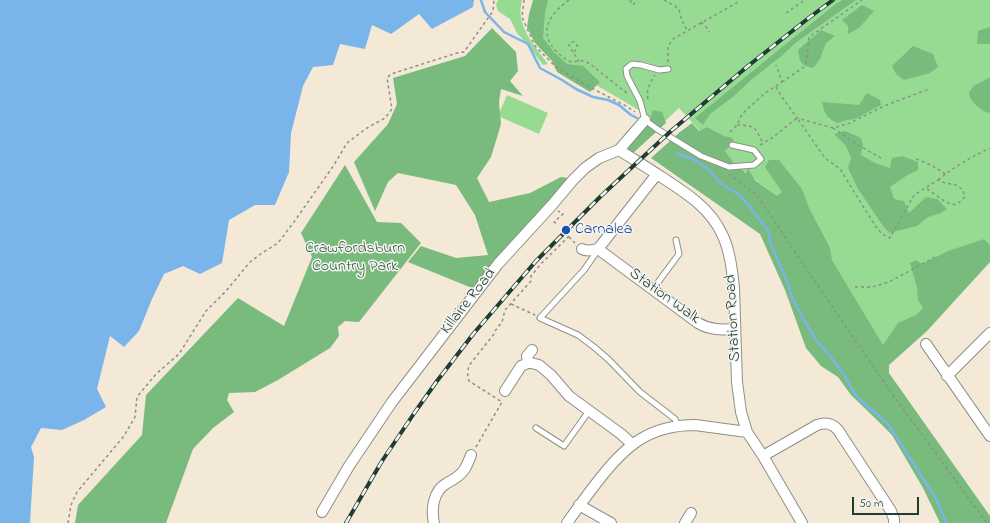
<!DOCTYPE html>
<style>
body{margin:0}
#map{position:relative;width:990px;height:523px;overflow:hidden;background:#f4e8d7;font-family:"Indie Flower",sans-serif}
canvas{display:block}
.scale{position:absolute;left:852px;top:497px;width:67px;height:18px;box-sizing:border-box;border:2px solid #1f3d34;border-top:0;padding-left:5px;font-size:12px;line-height:14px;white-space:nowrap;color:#1f3d34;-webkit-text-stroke:3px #f6f6f2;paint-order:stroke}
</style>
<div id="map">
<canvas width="990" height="523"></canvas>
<div class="scale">50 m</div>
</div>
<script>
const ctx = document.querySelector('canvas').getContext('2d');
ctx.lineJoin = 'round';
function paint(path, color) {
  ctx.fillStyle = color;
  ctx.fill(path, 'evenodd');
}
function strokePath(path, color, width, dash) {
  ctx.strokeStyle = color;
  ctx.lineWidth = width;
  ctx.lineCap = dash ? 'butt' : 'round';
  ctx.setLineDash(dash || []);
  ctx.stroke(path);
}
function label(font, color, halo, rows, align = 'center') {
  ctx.font = font + ' "Indie Flower",sans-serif';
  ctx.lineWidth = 3;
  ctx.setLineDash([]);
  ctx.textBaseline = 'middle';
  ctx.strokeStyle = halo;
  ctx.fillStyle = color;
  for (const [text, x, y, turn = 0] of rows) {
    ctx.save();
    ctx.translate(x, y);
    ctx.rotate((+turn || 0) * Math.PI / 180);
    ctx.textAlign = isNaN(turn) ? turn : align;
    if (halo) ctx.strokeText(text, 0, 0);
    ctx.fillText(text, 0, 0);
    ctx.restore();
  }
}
const green = new Path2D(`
 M498 0H522C515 25 534 45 548 64L543 65 531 49 517 33 510 19 498 11 496 5Z
 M538 0H990V256L889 356 808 220 717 150 679 108 662 124 566 67 542 47Z
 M507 95 548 113 539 134 498 116Z`);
const forest = new Path2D(`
 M533 0H548L545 13 543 38 554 52 567 64 583 66 600 82 590 92 557 72 552 61 535 43 527 27 529 14Z
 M842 0H856L798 41 780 57 751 80 734 96 710 114 703 125 695 118 792 39 832 7Z
 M862 5 874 11 859 28 848 34V26L842 20Z
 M990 27V44H977L978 31Z
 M492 28 516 52 518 71 510 81 523 96 501 89 499 102 501 124 491 157 477 178 489 202 530 193 561 177 568 178 484 279 472 288 408 262 421 246 456 258 488 255 475 215 456 185 398 173 388 182 375 211 354 162 388 124 397 104 393 78 465 56Z
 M821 30 835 36 826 43 820 59 813 68C800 65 800 62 798 50Z
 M913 46 933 54 938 67 930 73 904 80 896 74 892 66Z
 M990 77V113C982 112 970 102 969 93 975 82 980 84 990 77Z
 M867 93 880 100 881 105 855 119 847 120 838 123C827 119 824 113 822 102L859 105Z
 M653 110 662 112 666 123 632 154 625 149 634 139 642 131 650 120Z
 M692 123 699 131 707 127 724 136 732 138 734 141 725 151 733 162 746 173 748 169 755 180 777 196 782 192 765 167 769 160H779L802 189 809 208 830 248 832 260 883 345 898 323 916 315 923 308 918 300 917 288 910 263 916 260 922 264 948 251 984 239 990 245V262L927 331 889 365V373L990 516V523H940L923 488 892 435 878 421 851 395 838 377 821 366 806 348 785 290 760 234 651 158 680 132Z
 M845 131 861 138 863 145 861 155 875 163 890 168 892 158 902 156 918 162V170L906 176 890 187 894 199 904 201 909 213 926 197 937 199 947 209 941 213 928 217 917 226 889 233 883 226 858 189 848 168 851 158 846 146 834 134Z
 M345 165 377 222 401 223 421 243 359 322 345 321 338 327 339 336 330 348 278 380 255 392 229 393 227 400 234 412 213 428 193 449 166 523H75L78 505 142 435 146 395 238 298 284 326 312 257 301 233Z`);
const water = new Path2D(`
 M0 0H474L473 7 432 29 419 14 391 34 372 25 365 49 340 44 333 65 313 67 303 86 291 133 289 172 275 205H255L229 220 222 263 200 274 183 266 164 274 152 299 139 331 124 347 110 336 97 389 106 407 84 420 62 430 41 428 31 447 34 457 30 523H0Z`);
const stream = new Path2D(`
 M481 0 485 12 504 32 528 44 540 68 562 80 576 89 593 97 608 100 619 105 631 115 637 118
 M676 153 693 159 708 169 720 183 738 194 750 207 769 232 770 242 787 281 792 298 803 318 816 340 830 356 844 375 856 396 888 424 938 502 946 523`);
const path = new Path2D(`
 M524 0 522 17 535 46 555 66 582 83 626 106 635 112
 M569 0C551 13 537 31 556 51 560 55 563 58 569 61 573 63 579 60 584 61 586 62 588 63 590 64L628 94
 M630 0 633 5 637 0
 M664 0 675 6 679 10 682 21 687 30
 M786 13 805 0
 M701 22 708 29 709 32
 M574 52 577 48V44L574 42H571L569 45C570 49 576 56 579 61
 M668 62V46L673 39 738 2
 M782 82 804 67 807 60 809 37 862 0
 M776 87 782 97 797 118 833 128 850 123 884 106 929 89
 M648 99C646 89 650 83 655 75
 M737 125C756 125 755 128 763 143
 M833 128 856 144 881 158
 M730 132 737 125 742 114 765 93 782 82 776 65
 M760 145 772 138 797 118 825 158 840 169 876 227 882 234 890 238 914 195 938 180 945 183 956 185 963 190 965 197C962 199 960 202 957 204 948 207 934 193 926 188
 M916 159C927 163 936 167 945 174
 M729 174 757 195 790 245 893 395 987 523
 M938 180C954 167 971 157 990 148
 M556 223 554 222 563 214 558 211
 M569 237 575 243
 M855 287H872L889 282 935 257
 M511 304 535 315
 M476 447 502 402 469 381C467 374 467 369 471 363L494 334 495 331 502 322 505 310 531 281V276L541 264 569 236
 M68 523 71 505 77 492 124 436 135 417 137 397 156 374 179 354 206 311 226 291 250 262 262 253 278 243 294 222 334 165 347 143 367 128 385 118 392 109 387 78 391 74 457 53 464 52 493 11 494 0`);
const service = new Path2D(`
 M668 69 659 70 641 65 632 64 626 69 627 76 640 101 645 120 657 129 701 156 729 167 754 165 761 159 754 150 732 145
 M598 250 584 270 540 318 578 335 594 347 608 359 640 392 675 419 678 426
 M653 289 679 254 676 240
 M536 428 564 446 589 411`);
const minor = new Path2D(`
 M619 150C633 159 648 168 663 178 686 193 710 208 722 234 730 250 732 270 734 288L737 382 741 412 747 432 763 456 802 523
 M582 249C587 252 593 250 598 249L657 174
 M598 249 698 323C710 330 721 330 735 329
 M926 344 990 436
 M528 363 527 356 532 350
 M947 376 990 333
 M505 391 521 366 528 363H531L539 365 551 375 569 396 621 434 632 444
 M763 456 817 425C826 422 832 423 838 430L891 511 894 519V523
 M579 505 611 523
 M322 512 349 466 392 402 498 264 552 205 573 180 585 168 599 158 619 150 645 120
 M434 523C431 509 433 491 447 483 453 480 460 476 464 470 467 466 469 460 471 455
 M567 523C577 509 587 495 598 481 625 446 649 425 695 425L747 432
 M685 523 691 513`);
const rail = new Path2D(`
 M346 523 382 461 415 412 437 381 474 333 536 261 601 196 671 131 748 66 810 17 833 0`);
const markers = [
 [566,230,5,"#1a4fb4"]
];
const transitNames = [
 ["Carnalea",575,230]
];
const parkNames = [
 ["Crawfordsburn",355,249],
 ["Country Park",355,267]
];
const streetNames = [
 ["Station Walk",664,297,36],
 ["Killaire Road",469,302,-52],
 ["Station Road",734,318,-93]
];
paint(green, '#97db93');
paint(forest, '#79bb7d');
paint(water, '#79b4ea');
strokePath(stream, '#79b4ea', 2.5);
strokePath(service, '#8a9286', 7);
strokePath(minor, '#8a9286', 12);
strokePath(path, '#8a9286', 1.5, [3, 3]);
strokePath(service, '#fff', 5);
strokePath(minor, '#fff', 10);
strokePath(rail, '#1f3d34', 4);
strokePath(rail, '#f6f6f2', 2.5, [8]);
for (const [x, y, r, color] of markers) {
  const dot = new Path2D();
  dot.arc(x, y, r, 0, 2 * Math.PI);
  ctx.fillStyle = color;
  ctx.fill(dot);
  strokePath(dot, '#f6f6f2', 1.5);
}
label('16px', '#164399', '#f6f6f2', transitNames, 'left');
label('16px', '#375d47', '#f6f6f2', parkNames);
label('16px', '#1f3d34', '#f6f6f2', streetNames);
</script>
